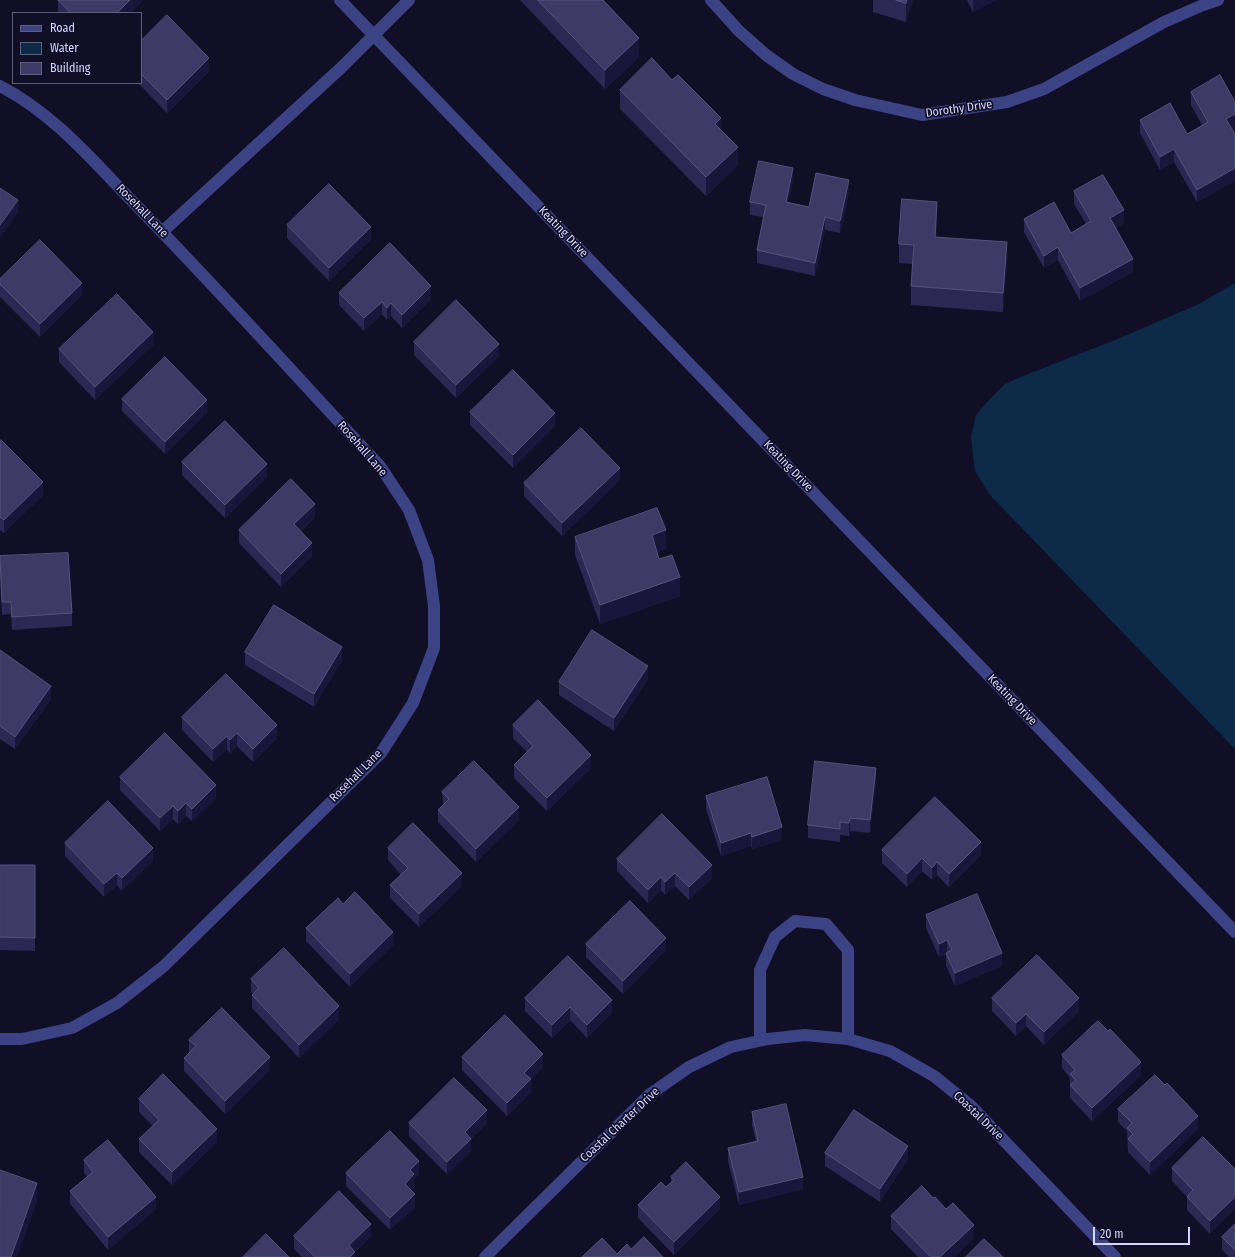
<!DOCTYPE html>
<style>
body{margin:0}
#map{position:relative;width:1235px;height:1257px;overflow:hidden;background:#100f26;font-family:"Fira Sans Condensed",sans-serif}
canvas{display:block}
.legend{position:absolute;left:12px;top:12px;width:130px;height:72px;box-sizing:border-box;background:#100f26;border:1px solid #5f5f7d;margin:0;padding:5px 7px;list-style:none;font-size:12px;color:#d5d6ff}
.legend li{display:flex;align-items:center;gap:8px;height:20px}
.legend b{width:20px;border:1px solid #5f5f7d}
.scale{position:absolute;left:1093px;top:1227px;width:97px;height:18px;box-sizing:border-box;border:2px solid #d5d6ff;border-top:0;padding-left:5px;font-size:12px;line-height:14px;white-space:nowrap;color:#d5d6ff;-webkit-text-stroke:3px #100f26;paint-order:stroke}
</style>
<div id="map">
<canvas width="1235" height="1257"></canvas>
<ul class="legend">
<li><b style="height:5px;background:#3b4385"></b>Road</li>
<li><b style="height:11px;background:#0d2b48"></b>Water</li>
<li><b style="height:11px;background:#3d3b66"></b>Building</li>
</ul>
<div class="scale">20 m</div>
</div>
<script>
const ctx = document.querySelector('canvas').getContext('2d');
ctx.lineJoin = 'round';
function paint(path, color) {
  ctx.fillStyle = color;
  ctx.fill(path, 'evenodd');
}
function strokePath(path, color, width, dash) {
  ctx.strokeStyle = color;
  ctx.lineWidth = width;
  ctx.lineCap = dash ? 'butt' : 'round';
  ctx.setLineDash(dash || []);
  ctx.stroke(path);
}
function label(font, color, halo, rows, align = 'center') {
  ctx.font = font + ' "Fira Sans Condensed",sans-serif';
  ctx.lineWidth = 3.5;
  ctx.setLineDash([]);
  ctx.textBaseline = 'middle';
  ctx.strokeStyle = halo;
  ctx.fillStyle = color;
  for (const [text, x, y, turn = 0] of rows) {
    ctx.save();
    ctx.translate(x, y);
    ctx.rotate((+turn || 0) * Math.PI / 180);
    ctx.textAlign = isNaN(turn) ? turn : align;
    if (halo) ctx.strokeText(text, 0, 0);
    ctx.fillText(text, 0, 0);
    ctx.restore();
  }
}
const water = new Path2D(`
 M1235 283V749L990 495 975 471 971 437 976 415 989 400 1005 384 1023 376 1120 338 1199 304Z`);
const minor = new Path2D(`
 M340 0 1235 932
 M711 0 739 31 766 55 793 74 823 89 855 100 922 115 1007 102 1044 89 1164 22 1203 5 1218 0
 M0 86C53 113 93 161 134 203 218 289 298 378 380 466L409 510 428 560 434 606V648L413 703 381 753 164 966 117 1003 72 1028 22 1039H0
 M162 232 342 67 409 0
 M760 1040V970L775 937 795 921 826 924 848 950V1039
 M485 1257 649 1095 689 1067 731 1047 768 1039 805 1035 848 1039 890 1051 934 1076 971 1106 1115 1257`);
const wall = new Path2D(`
 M58 0H143L130 13H58Z
 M520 0H603L639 57 605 89Z
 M873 0H913L906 22 873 12Z
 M967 0H996L973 12Z
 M141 41 209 71 167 113 138 83H141Z
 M620 90 721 130 738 165 706 196 620 109Z
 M1191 92 1235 102V127L1232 129 1235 134V181L1197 202 1174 162 1160 170 1140 133V120L1187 134 1202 125 1191 105Z
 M793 181 788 203 809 207 849 193 840 233 825 230 815 276 757 263V250L763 217 750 215V202Z
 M1074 191 1124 223 1116 228 1133 272 1080 301 1058 260 1044 268 1024 232V219L1071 233 1086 224 1074 204Z
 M937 221 936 237 1007 261 1003 312 911 305V286L913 264 899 263V244Z
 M287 225 371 239 329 281 287 238Z
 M0 279 82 295 40 337 0 297Z
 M339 293 431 299 402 328 391 316 387 320 382 314 364 331 339 305Z
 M414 342 499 356 456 398 414 355Z
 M153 345 95 400 59 362V349Z
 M122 399 207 413 165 454 122 411Z
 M470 412 555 426 513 468 470 425Z
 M0 441 43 495 4 533 0 530Z
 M182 462 267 477 225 518 182 475Z
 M620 480 562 536 524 496V483Z
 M315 517 301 531 312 556 281 587 239 543V530Z
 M575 537 666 549 657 552 659 559 680 596 600 624 575 555Z
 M0 556 72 613V626L12 630 11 614 2 615 0 578Z
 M0 650 51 699 15 749 0 739Z
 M245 652 342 660 314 707 245 665Z
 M648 679 614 731 559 695V682Z
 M182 717 277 738 253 762 237 746 230 753 227 749 213 762 182 730Z
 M513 725 591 768 547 811 514 778V765L527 752 513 738Z
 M120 777 216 798 192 821 186 816 178 824 173 819 160 831 120 790Z
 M876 781 870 833 850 831 849 836 840 835V842L808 838V825Z
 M442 792 519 820 476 862 438 822V810L443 805Z
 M706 796 782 840 752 849 751 846 721 856 706 809Z
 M65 843 153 860 122 891 117 885 104 897 65 856Z
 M388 848 462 886 419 927 390 898V885L401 875 388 860Z
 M882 850 981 855 949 887 937 875 932 880 922 871 907 887 882 863Z
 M617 859 712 878 689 900 675 886 665 895 661 890 648 903 617 871Z
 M0 865H35V951L0 950Z
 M343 904 393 945 350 987 306 941V928Z
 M926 915 1002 966 955 986 946 965V954L939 957 926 928Z
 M586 944 666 950 623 994 586 957Z
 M251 979 339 1019 299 1058 252 1008V995L253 994 251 992Z
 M525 998 612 1013 587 1038 570 1020 552 1038 525 1011Z
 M992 998 1079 1011 1044 1045 1026 1026 1016 1036 992 1011Z
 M189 1040 270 1070 225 1114 184 1071V1058L189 1053Z
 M1062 1055 1141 1075 1092 1121 1070 1098V1078L1062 1068Z
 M462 1057 543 1067 531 1079V1092L507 1116 462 1070Z
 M1165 1085 1198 1129 1150 1175 1128 1152 1127 1131 1118 1122V1109Z
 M139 1099 217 1142 172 1185 139 1152V1139L153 1126 139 1112Z
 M752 1112 803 1189 739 1205 728 1161V1148L756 1141 752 1125Z
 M409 1123H487L471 1139V1151L447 1174 409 1136Z
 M825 1153 908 1159 880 1202 825 1166Z
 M84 1160 156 1209 108 1250 70 1204V1191L87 1177 84 1173Z
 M1172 1168 1235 1169 1210 1234 1187 1210V1197L1172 1181Z
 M346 1173 419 1174 414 1179V1187L411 1190 415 1207 390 1230 346 1186Z
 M671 1177 720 1209 674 1255 638 1218V1205L666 1187 671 1183Z
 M933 1198 974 1238 954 1257H918L891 1229V1216Z
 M1235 1224V1257H1229L1222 1250V1237Z
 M294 1236H371L355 1252V1257H302L294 1249Z`);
const shadedWall = new Path2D(`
 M130 0H143L130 13H118V12Z
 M907 0H913L906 22V3Z
 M973 0H996L973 12Z
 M639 38V57L605 89V70Z
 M209 58V71L167 113V100Z
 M1235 114V127L1226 132V119Z
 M721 118V137L715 124Z
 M738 147V165L706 196V177Z
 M1174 149V162L1160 170V157Z
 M793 168V181L786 215V202Z
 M1235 168V181L1197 202V190Z
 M849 180V193L840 233V221Z
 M18 200V213L0 238V225Z
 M937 202V221L935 256V237Z
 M1124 210V223L1110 231V218Z
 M825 217V230L815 276V263Z
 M371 227V239L329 281V268Z
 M1007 242V261L1003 312V293Z
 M1058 247V260L1044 268V256Z
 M1133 259V272L1080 301V288Z
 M82 283V295L40 337V324Z
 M431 286V299L402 328V315Z
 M382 302V314L364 331V318Z
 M391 303V316L387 320V308Z
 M153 332V345L95 400V387Z
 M499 344V356L456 398V385Z
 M207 400V413L165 454V442Z
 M555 413V426L513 468V455Z
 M267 464V477L225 518V505Z
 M620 468V480L562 536V523Z
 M43 482V495L4 533V520Z
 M315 504V517L294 537V524Z
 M666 530V549L652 554V535Z
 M312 543V556L281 587V574Z
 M680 577V596L600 624V605Z
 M342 647V660L314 707V694Z
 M648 666V679L614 731V718Z
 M51 686V699L15 749V737Z
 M277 725V738L253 762V749Z
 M237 733V746L230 753V740Z
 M227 736V749L213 762V749Z
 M591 755V768L547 811V798Z
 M876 768V781L870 833V820Z
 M216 785V798L192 821V809Z
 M186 803V816L178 824V811Z
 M173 806V819L160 831V818Z
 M519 807V820L476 862V849Z
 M850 818V831L849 836V823Z
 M782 827V840L752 849V837Z
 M751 833V846L721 856V843Z
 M981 842V855L949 887V874Z
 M153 848V860L122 891V878Z
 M922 858V871L907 887V874Z
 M937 862V875L932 880V868Z
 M712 865V878L689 900V887Z
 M117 873V885L104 897V884Z
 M462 873V886L419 927V914Z
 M675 873V886L665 895V882Z
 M661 877V890L648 903V890Z
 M393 932V945L350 987V974Z
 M666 938V950L623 994V981Z
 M947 940V953L939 957V944Z
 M1002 953V966L955 986V973Z
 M1079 998V1011L1044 1045V1032Z
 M612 1000V1013L587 1038V1025Z
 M339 1006V1019L299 1058V1045Z
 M570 1007V1020L552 1038V1025Z
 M1026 1014V1026L1016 1036V1023Z
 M543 1054V1067L524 1086V1073Z
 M270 1057V1070L225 1114V1101Z
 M1141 1062V1075L1092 1121V1108Z
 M531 1079V1092L507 1116V1103Z
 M487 1110V1123L471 1139V1151L447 1174V1162L465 1132Z
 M1198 1116V1129L1150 1175V1162Z
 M217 1129V1142L172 1185V1172Z
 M908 1146V1159L880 1202V1189Z
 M419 1161V1174L414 1179V1187L405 1197V1184L410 1170Z
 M803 1177V1189L739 1205V1192Z
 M37 1183V1202L17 1257H11Z
 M415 1194V1207L390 1230V1218Z
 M156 1197V1209L108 1250V1237Z
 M720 1197V1209L674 1255V1242Z
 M1235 1197V1210L1210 1234V1221Z
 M371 1224V1236L350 1257 349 1245Z
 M974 1225V1238L954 1257H940Z
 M355 1252V1257H350Z`);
const building = new Path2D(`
 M58 0H130L118 12 119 13H71Z
 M538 0H603L639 38 605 70Z
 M896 0H907L906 3Z
 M167 15 209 58 167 100 141 74V41Z
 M652 58 672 80 678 75 721 118 715 124 738 147 706 177 620 90Z
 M1220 75 1235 102V114L1226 119 1235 134V168L1197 190 1174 149 1160 157 1140 120 1170 103 1187 134 1198 128 1208 122 1191 92Z
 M759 161 793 168 786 202 809 207 816 173 849 180 840 221 825 217 815 263 757 250 766 205 750 202Z
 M1103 175 1124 210 1110 218 1133 259 1080 288 1058 247 1044 256 1024 219 1054 202 1071 233 1091 221 1074 191Z
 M329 184 371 227 329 268 287 225Z
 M0 188 18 200 0 225Z
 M902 199 937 202 935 237 1007 242 1003 293 911 286 914 245 899 244Z
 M40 240 82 283 40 324 0 284V279Z
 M390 243 431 286 402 315 391 303 387 308 382 302 364 318 339 293Z
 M117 294 153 332 95 387 59 349Z
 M456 300 499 344 456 385 414 342Z
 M165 357 207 400 165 442 122 399Z
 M513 370 555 413 513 455 470 412Z
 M225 421 267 464 225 505 182 462Z
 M581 428 620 468 562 523 524 483Z
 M1 440 43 482 4 520 0 517V441Z
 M291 479 315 504 294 524 312 543 281 574 239 530Z
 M657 508 666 530 652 535 659 559 672 555 680 577 600 605 575 537Z
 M68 553 72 613 12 617 11 602H2L0 556Z
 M274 605 342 647 314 694 245 652Z
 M592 630 648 666 614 718 559 682Z
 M0 650 51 686 15 737 0 726Z
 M226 674 277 725 253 749 237 733 230 740 227 736 213 749 182 717Z
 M538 700 591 755 547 798 514 765 533 746 513 725Z
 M165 733 216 785 192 809 186 803 178 811 173 806 160 818 120 777Z
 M474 761 519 807 476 849 438 810 449 799 442 792Z
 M815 761 876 768 870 820 850 818 849 823 840 822V829L808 825Z
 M767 777 782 827 752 837 751 833 721 843 706 796Z
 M935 797 981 842 949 874 937 862 932 868 922 858 907 874 882 850Z
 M108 801 153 848 122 878 117 873 104 884 65 843Z
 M662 814 712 865 689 887 675 873 665 882 661 877 648 890 617 859Z
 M413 823 462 873 419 914 390 885 408 868 388 848Z
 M0 865H35V938L0 937Z
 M355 892 393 932 350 974 306 928 338 898 343 904Z
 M977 894 1002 953 955 973 946 953 952 950 947 940 939 944 926 915Z
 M630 901 666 938 623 981 586 944Z
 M284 948 339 1006 299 1045 252 995 259 988 251 979Z
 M1037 955 1079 998 1044 1032 1026 1014 1016 1023 992 998Z
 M568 956 612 1000 587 1025 570 1007 552 1025 525 998Z
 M222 1008 270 1057 225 1101 184 1058 196 1046 189 1040Z
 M505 1015 543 1054 524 1073 531 1079 507 1103 462 1057Z
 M1098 1021 1108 1031 1110 1029 1141 1062 1092 1108 1070 1085 1076 1080 1070 1074 1075 1070 1062 1055Z
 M163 1074 217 1129 172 1172 139 1139 159 1120 139 1099Z
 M1155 1075 1165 1085 1167 1083 1198 1116 1150 1162 1128 1139 1133 1134 1127 1128 1132 1123 1118 1109Z
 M454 1078 487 1110 465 1132 471 1139 447 1162 409 1123Z
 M786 1104 803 1177 739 1192 728 1148 758 1141 752 1112Z
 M854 1110 908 1146 880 1189 825 1153Z
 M390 1131 419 1161 410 1170 414 1174 405 1184 415 1194 390 1218 346 1173Z
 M1203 1137 1235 1169V1197L1210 1221 1187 1197 1193 1190 1172 1168Z
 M108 1140 156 1197 108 1237 70 1191 93 1172 84 1160Z
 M686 1162 720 1197 674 1242 638 1205 661 1182 666 1187 674 1180 671 1177Z
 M0 1170 37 1183 11 1257H0Z
 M922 1186 933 1198 935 1197 946 1209 953 1203 974 1225 940 1257H931L891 1216Z
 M339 1191 371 1224 349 1245 355 1252 350 1257H315L294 1236Z
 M1235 1224V1250L1222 1237Z
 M266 1234 289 1257H243Z
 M644 1237 663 1257H582L602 1238 617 1254 627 1244 631 1249Z
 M984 1239 1003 1257H966Z`);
const streetNames = [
 ["Dorothy Drive",959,109,-8],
 ["Rosehall Lane",142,211,46],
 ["Keating Drive",563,232,46],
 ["Rosehall Lane",362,449,49],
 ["Keating Drive",788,466,46],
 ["Keating Drive",1012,700,46],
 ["Rosehall Lane",356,776,-45],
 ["Coastal Drive",978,1116,44],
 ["Coastal Charter Drive",620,1125,-43]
];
paint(water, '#0d2b48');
strokePath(minor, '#3b4385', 12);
paint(wall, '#2b2854');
paint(shadedWall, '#18163a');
paint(building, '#3d3b66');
strokePath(building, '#55537e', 1);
label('12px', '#d5d6ff', '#100f26', streetNames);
</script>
